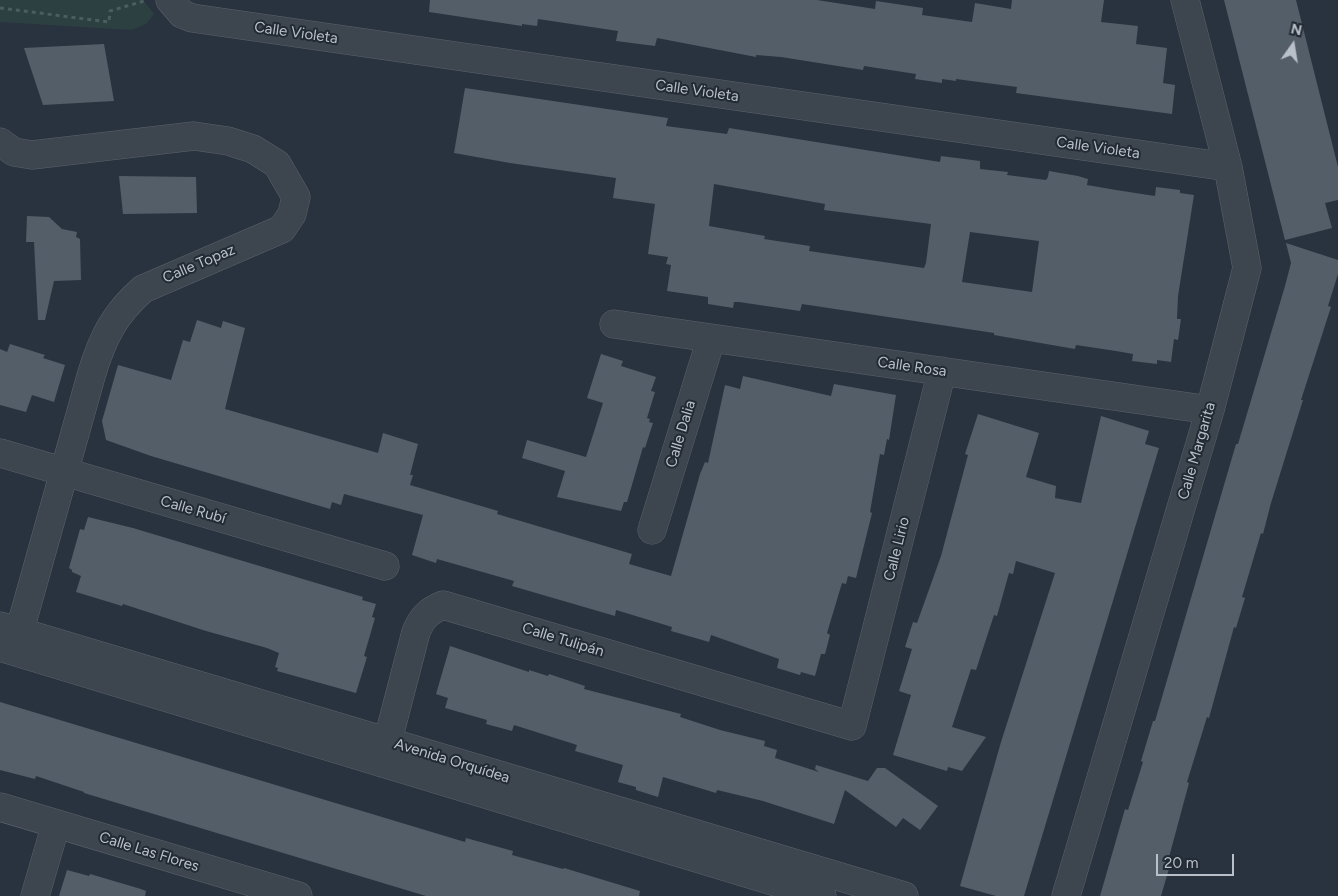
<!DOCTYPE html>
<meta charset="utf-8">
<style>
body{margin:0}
#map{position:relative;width:1338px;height:896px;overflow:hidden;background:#29333f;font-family:Figtree,sans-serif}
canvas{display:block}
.north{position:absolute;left:1268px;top:20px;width:50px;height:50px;-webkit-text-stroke:4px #222a34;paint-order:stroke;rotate:13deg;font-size:14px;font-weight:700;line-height:20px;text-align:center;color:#bac0c9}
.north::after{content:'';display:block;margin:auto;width:18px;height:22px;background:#bac0c9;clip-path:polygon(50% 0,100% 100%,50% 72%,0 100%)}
.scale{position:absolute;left:1156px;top:854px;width:78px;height:22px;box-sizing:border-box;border:2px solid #bac0c9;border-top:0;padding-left:6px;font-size:15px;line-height:18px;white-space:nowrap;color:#bac0c9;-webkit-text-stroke:4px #222a34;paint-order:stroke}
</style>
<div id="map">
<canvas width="1338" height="896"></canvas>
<div class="north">N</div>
<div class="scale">20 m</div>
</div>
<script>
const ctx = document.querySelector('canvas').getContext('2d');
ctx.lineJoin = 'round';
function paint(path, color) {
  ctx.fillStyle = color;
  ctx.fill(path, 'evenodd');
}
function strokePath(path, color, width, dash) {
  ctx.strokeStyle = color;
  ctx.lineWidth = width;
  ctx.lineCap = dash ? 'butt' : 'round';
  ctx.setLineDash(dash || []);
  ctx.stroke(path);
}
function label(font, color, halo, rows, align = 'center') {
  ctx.font = font + ' Figtree,sans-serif';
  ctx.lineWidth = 4;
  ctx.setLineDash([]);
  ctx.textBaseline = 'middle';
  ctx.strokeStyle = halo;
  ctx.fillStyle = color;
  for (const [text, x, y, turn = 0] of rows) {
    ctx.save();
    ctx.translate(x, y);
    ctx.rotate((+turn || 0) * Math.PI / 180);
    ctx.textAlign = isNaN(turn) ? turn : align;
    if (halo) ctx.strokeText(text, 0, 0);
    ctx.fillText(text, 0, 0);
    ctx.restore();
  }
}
const green = new Path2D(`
 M0 0H143L154 14 146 24 132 30 0 22Z`);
const building = new Path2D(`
 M430 0H817L875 9 876 1 923 8 922 15 972 22 975 3 1011 9 1012 0H1104L1101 22 1138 26 1136 44 1167 48 1163 83 1175 85 1172 114 1016 93 1017 87 956 79V81L942 79V83L915 79 916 74 864 66 863 70 781 57 756 55V57L657 38 655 46 616 41 618 31 538 19 537 26 522 24V26L429 12Z
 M1224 0H1296L1338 167V200L1325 203 1332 228 1285 240Z
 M104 44 114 101 43 105 24 48Z
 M465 88 668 118 666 126 727 134 729 128 940 162 941 156 980 161V169L1008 172 1007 175 1046 180 1048 177 1049 171 1078 176 1088 179 1087 185 1116 190 1155 196 1156 187 1180 190V193L1194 195 1178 296 1177 319H1181L1178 340 1174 339 1171 362 1157 360V364L1132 361 1133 354 1116 351 1076 345 1075 349 994 335V333L802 304 800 311 739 302H734L733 308 708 304V297L667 291 671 265 666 264 668 257 648 254 655 204 613 198 616 178 510 163 454 153ZM714 184 825 204 824 210 931 224 926 263 924 268 809 251 810 246 764 239 765 236 709 226ZM970 232 1039 241 1032 292 962 282Z
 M119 176 196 177 197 213 123 214Z
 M27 216 49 217 62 229 77 232 76 237 80 239 81 280 54 281 45 320H38L34 242H26Z
 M1286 243 1338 260V274L1328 306 1331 307 1301 400H1303L1271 503 1263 534 1261 533 1242 597 1245 598 1236 628 1234 627 1209 718 1207 717 1187 782 1189 783 1168 861 1171 862 1161 896H1100L1125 809 1128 810 1143 762 1141 761 1153 721H1155L1236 444H1238L1285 286 1291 263Z
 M197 320 221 328 223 321 245 328 225 409 378 453 383 433 418 444 410 475H413L410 485 498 511 497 514 632 554 629 564 671 576 700 474 705 462 708 463 725 385 740 389 743 376 831 396 834 384 896 395 889 440 887 439 884 455 880 454 870 512 872 513 856 578 848 576 846 584 842 583 827 633 830 635 825 654H821L815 676 801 672 800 675 777 668 779 659 711 635 709 642 671 631 672 627 616 610 615 616 512 586 514 581 437 559 436 563 412 555 423 515 344 494 341 505 332 502 330 509 151 456 106 440 102 421 118 365 171 380 183 340 190 342Z
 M10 344 45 355 43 358 65 365 54 402 32 395 26 412 0 405V349L7 352Z
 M601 354 623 361 621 366 656 377 651 391 655 392 647 418 650 419 649 422 653 423 645 448 643 447 627 502H624L621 511 557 497 565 471 522 458 527 440 586 457 603 403 587 398Z
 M978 414 1039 433 1026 477 1056 486 1055 498 1081 503 1101 416 1149 431 1145 444 1159 448 1024 896H996L960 886 1001 742 1055 573 1016 561 1013 574 1009 573 997 616 994 615 976 670 971 669 952 727 986 737 962 771 948 767 947 771 893 755 911 695 899 691 912 649 905 647 913 622 917 623 941 556 968 455 965 454Z
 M88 517 133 528 363 597 362 600 376 604 372 617 375 618 364 656 367 657 356 693 277 671 278 668 275 667 279 653 267 648 206 631 123 604 122 606 76 592 81 576 72 572V570L69 568 80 529 84 530Z
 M450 646 529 672V670L548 676 549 674 585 686 584 689 681 714 680 717 720 730 765 741 764 746 777 750 775 758 819 772 815 769 816 765 868 781 877 768H885L938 806 920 830 903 818 896 827 845 790 834 824 763 801 717 790 716 793 663 777 658 797 636 790V787L618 782 623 765 575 751 577 745 514 725 512 731 486 724 487 720 445 708 448 698 436 694Z
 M0 702 465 842 466 838 513 851 512 855 563 869 564 868 640 891 639 896H426L84 793V792L36 776 35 779 0 770Z
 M67 870 89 876 90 874 141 889 146 891 145 896H59Z`);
const path = new Path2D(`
 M0 8 109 22 110 11 144 1`);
const minor = new Path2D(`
 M170 0 182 14 192 18 1228 167
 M0 142 14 152 32 155 194 136 228 141 253 149 277 164 296 197 292 214 282 229 143 289C114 314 102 339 91 376L14 651
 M614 324 1210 410
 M0 453 385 566
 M652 530 711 339
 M0 626 904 896
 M0 647 822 896
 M382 763 416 632C422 618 428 611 443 605L852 726 942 371
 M0 807 298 896
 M35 896 56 824
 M1066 896 1210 410 1247 268 1228 167 1185 0`);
const streetNames = [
 ["Calle Violeta",296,33,8],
 ["Calle Violeta",697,91,8],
 ["Calle Violeta",1098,148,8],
 ["Calle Topaz",199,264,-23],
 ["Calle Rosa",912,367,8],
 ["Calle Dalia",681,434,-73],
 ["Calle Margarita",1197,451,-74],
 ["Calle Rubí",193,510,16],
 ["Calle Lirio",897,549,-76],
 ["Calle Tulipán",563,640,17],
 ["Avenida Orquídea",452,761,17],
 ["Calle Las Flores",149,852,17]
];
paint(green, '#2c4041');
paint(building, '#535e69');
strokePath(minor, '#5b636c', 29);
strokePath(path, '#4b5d5f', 3, [4, 4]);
strokePath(minor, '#3d454f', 28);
label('15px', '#bac0c9', '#222a34', streetNames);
</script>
